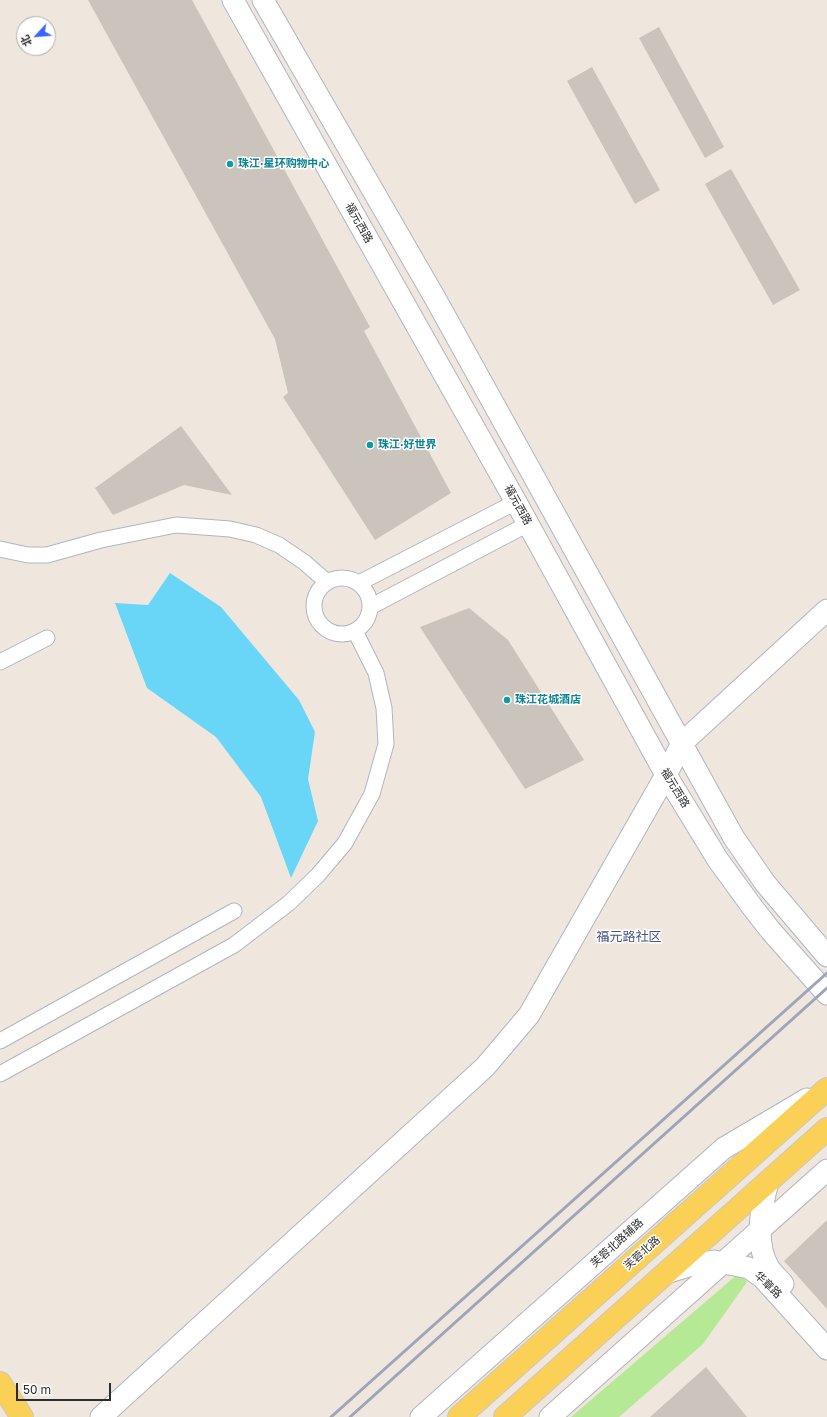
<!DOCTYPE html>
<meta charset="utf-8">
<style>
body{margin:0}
#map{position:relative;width:827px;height:1417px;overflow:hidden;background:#efe7dd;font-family:"Golos Text","Noto Sans SC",sans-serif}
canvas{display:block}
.north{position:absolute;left:16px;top:16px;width:40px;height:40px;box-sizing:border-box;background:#fff;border:1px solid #ababab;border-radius:50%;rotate:244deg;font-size:11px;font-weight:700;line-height:16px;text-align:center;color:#2c2c2c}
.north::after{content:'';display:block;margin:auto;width:14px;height:18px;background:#3a64ff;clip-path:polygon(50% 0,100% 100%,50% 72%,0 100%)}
.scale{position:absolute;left:16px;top:1383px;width:95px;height:18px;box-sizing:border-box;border:2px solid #2c2c2c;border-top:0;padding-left:5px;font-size:12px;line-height:14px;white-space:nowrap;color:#2c2c2c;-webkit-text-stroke:3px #fff;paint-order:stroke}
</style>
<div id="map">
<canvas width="827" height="1417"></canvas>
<div class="north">北</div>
<div class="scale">50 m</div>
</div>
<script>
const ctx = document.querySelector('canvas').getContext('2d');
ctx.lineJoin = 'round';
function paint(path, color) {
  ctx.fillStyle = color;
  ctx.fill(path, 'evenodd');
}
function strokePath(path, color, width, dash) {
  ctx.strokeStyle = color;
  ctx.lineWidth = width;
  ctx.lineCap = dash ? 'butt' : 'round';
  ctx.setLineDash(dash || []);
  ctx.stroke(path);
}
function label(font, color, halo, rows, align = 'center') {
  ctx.font = font + ' "Golos Text","Noto Sans SC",sans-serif';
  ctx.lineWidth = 3;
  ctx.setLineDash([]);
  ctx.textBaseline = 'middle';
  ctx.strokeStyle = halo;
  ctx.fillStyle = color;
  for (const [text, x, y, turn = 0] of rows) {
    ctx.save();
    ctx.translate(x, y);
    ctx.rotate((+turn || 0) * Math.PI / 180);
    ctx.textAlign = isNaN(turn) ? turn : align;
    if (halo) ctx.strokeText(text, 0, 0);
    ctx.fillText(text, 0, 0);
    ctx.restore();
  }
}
const green = new Path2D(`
 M739 1273 747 1282 703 1344 619 1417H571Z`);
const water = new Path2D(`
 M170 573 221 607 299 700 315 732 308 779 318 821 291 878 261 797 216 737 147 688 115 603 148 605Z`);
const building = new Path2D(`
 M88 0H192L370 327 364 331 451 493 375 540 283 397 288 393 275 339Z
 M659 27 724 147 705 158 639 38Z
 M592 67 660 190 635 204 567 81Z
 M731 169 800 290 773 305 705 184Z
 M181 426 232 495 184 485 113 515 95 488Z
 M469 608 508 640 584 760 525 789 420 627Z
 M827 1220V1309L784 1261Z
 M706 1367 747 1417H650Z`);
const street = new Path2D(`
 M0 549 28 555H47L101 540 176 525 230 529 256 535 279 545 304 562 327 582
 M314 606a28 28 0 1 1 56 0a28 28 0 1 1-56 0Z
 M359 583 516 502
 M370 607 528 524
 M0 662 47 638
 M0 1041 234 911
 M0 1074 234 945 289 903 318 875 345 843 372 794 386 744 384 708 376 673 355 631`);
const secondary = new Path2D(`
 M233 0 516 502 666 775 718 860 753 908 771 931 827 994
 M263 0 435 298 734 838 765 883 827 956
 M768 1182C761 1208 754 1243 769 1268 773 1274 779 1279 783 1284
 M666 1273 695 1264 714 1261 749 1268 762 1277 827 1349
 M101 1417 485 1067 529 1015 666 775 682 743 827 610
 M421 1417 724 1148 807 1099
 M550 1417 827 1170`);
const primary = new Path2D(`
 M0 1383 22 1417
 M459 1417 827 1089
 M505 1417 827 1129`);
const rail = new Path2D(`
 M331 1417 827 973
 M350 1417 827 988`);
const markers = [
 [230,164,4,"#0f9aa8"],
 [370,445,4,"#0f9aa8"],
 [507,700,4,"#0f9aa8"]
];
const cultureNames = [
 ["珠江·星环购物中心",238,164],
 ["珠江·好世界",378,445],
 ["珠江花城酒店",515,700]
];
const streetNames = [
 ["福元西路",359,223,61],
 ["福元西路",518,505,61],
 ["福元西路",675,788,59],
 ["芙蓉北路辅路",617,1243,-42],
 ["芙蓉北路",642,1253,-42],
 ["华章路",768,1285,44]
];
const quarterNames = [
 ["福元路社区",629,937]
];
paint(green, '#b5e996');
paint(water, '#69d6f8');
paint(building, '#cac4bd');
strokePath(street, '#b1b5c1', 17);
strokePath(secondary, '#b1b5c1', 23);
strokePath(primary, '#c8c8c8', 24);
strokePath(street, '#fff', 15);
strokePath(secondary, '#fff', 21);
strokePath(primary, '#fbd056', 22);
strokePath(rail, '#9fa4b8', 3);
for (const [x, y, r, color] of markers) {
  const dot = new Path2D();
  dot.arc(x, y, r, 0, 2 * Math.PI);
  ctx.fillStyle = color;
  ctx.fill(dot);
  strokePath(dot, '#fff', 1.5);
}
label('bold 11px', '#0d838f', '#fff', cultureNames, 'left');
label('11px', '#2c2c2c', '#fff', streetNames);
label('13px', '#485481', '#fff', quarterNames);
</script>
